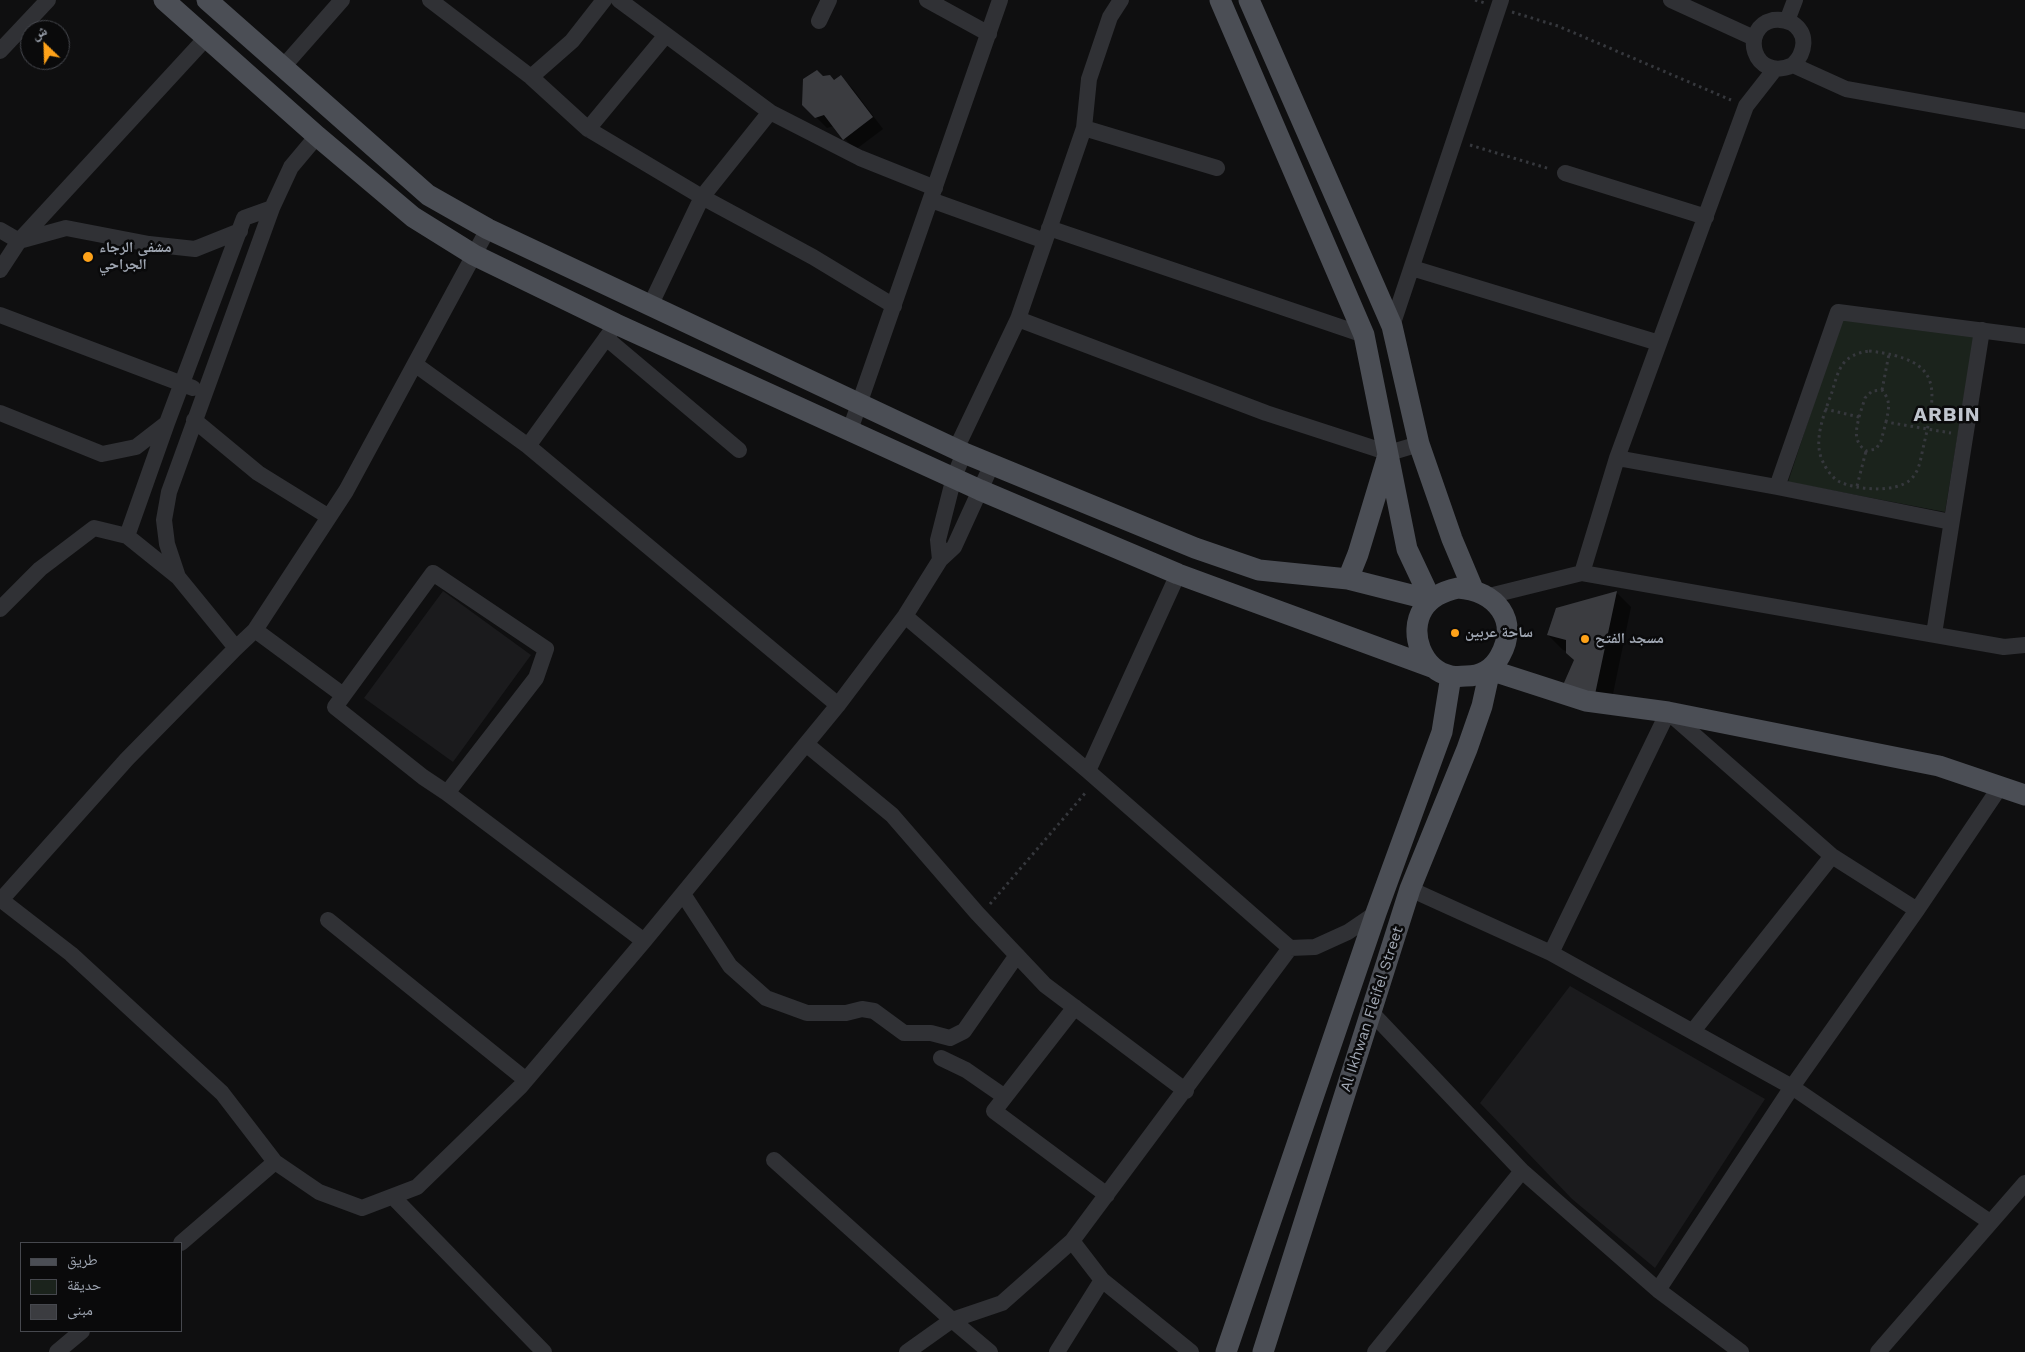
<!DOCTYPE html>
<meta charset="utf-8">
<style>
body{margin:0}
#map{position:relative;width:2025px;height:1352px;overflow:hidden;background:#0f0f10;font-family:"Work Sans","Noto Naskh Arabic",sans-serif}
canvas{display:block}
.legend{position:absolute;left:20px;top:1242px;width:162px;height:90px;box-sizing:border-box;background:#0a0a0b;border:1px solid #46484e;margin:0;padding:6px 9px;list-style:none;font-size:15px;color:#9fa6b2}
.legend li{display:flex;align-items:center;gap:10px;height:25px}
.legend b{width:25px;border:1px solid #46484e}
.north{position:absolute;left:20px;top:20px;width:50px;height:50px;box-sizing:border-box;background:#0a0a0b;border:1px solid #46484e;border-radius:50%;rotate:336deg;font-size:14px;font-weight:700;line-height:20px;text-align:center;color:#9fa6b2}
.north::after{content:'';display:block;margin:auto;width:18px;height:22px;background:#fea219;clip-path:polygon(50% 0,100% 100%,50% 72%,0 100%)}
</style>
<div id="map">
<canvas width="2025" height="1352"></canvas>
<ul class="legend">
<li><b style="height:6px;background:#4b4e55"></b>طريق</li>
<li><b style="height:14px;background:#1b231c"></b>حديقة</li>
<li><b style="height:14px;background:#3b3c40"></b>مبنى</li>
</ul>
<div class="north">ش</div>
</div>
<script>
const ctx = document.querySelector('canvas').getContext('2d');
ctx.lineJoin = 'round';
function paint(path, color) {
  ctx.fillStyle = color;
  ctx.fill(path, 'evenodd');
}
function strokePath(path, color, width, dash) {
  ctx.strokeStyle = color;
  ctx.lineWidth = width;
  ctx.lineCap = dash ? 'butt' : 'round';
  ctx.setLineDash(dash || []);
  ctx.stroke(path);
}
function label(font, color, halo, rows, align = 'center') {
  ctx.font = font + ' "Work Sans","Noto Naskh Arabic",sans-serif';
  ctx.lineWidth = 5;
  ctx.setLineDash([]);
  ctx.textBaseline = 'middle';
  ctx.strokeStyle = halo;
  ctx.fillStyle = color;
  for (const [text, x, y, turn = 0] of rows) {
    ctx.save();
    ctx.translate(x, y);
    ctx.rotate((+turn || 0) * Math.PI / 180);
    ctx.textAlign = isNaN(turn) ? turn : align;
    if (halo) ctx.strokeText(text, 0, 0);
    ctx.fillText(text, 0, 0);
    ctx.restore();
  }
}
const built = new Path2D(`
 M443 591 531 655 453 762 364 698Z
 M1570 986 1765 1099 1655 1268 1572 1199 1480 1103Z`);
const green = new Path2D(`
 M1842 318 1974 336 1945 512 1788 482Z`);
const shadow = new Path2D(`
 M823 77 834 82 841 77 852 88 883 129 855 150 834 126 827 128 803 104Z
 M1617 593 1631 607 1609 713 1575 661 1567 651 1563 650 1548 635Z`);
const building = new Path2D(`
 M817 70 823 76 830 75 834 80 841 75 873 117 843 140 824 115 815 118 802 105 803 79Z
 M1617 591 1594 699 1563 685 1574 660 1566 653V640L1547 635 1556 608Z`);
const path = new Path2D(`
 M1475 0 1485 3
 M1512 12 1558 26 1731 100
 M1470 145 1550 169
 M1869 351C1947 360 1936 390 1922 453 1920 463 1918 473 1910 480 1895 493 1858 490 1840 482 1833 479 1826 469 1823 462 1812 441 1825 412 1832 392 1839 368 1842 355 1869 351Z
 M1882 390 1889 354
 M1825 409 1859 417C1856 431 1853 441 1866 451L1876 449 1881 441 1886 422 1951 433
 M1859 417 1865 398 1872 391 1882 390C1891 401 1889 408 1886 422
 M1857 486 1866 451
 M990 904 1087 791`);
const minor = new Path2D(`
 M430 0 531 77 588 129 702 197 813 257 894 306
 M619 0 770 112 702 197 650 306
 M927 0 989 34
 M1671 0 1754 38
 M819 21 829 0
 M1787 21 1795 0
 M0 51 48 0
 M1793 65C1805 53 1809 34 1792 23 1786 20 1780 19 1773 20 1739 28 1753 83 1793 65L1846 89 2025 121
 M283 67 342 0
 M531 77 572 41 604 0
 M770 112 860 158 935 188
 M1084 128 1217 168
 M588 129 666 35
 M1565 173 1706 217
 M931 200 1045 241
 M1049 228 1364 335
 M0 230 19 241 66 228 149 244 195 249 240 231
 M1412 268 1659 343
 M0 270 19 241 206 38
 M0 315 193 388
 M1018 319 1266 413 1389 453 1419 444
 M1392 326 1501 0
 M606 338 739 450
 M416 365 528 446 838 705
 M0 413 102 454 136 447 167 423
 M194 420 258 473 329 517
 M850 430 1000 0
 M528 446 612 330
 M956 449 1018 319 1084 128 1089 79 1110 17 1121 0
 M1617 458 1777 487 1951 522
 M1777 487 1838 312 2025 336
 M940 560 938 540 954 477 964 453
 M1582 573 2004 647 2025 645
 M178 577 167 544 164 520 169 492 272 208 291 167 317 136
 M1489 596 1582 573 1617 458 1746 106 1775 69
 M0 609 40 569 94 528 127 536
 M905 616 1088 771 1290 948
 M255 630 343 695
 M1934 634 1982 330
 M236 648 178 577 127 536 167 423 244 218 272 208
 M806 744 892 815 977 913 1045 985 1186 1091
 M1088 771 1178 574
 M447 793 536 678 546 649 433 573 335 707 423 777 447 793 644 941
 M1410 889 1551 953 1792 1087 1990 1222
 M683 894 730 966 766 998 807 1013H846L862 1009 874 1011 904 1033H931L950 1038 964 1031 1017 955
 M0 899 71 954 222 1093 275 1162 319 1192 362 1208 417 1187 520 1087 644 941 838 705 905 616 940 560 954 547 992 464
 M1 900 127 759 236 648 255 630 346 491 488 229
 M328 920 526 1080
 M1551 953 1668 712 1832 856 1917 910
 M1075 1007 994 1111 1107 1195
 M1371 1012 1522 1171 1658 1290 1741 1352
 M1693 1031 1832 856
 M941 1058 966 1070 1005 1097
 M774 1160 952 1320 990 1352
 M393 1197 544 1352
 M1072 1241 1102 1280 1191 1352
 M181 1243 275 1162
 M1658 1290 1792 1087 1917 910 2000 787
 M57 1352 82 1331
 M907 1352 952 1320 1002 1303 1072 1241 1290 948 1315 947 1348 932 1376 913
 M1057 1352 1102 1280
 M1375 1352 1522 1171
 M1878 1352 2025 1183`);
const major = new Path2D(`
 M164 0 317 136 413 217 474 255 616 324 980 490 1178 574 1434 668
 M207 0 428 195 488 229 964 453 1195 548 1259 570 1348 579 1431 600
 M1220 0 1364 335 1407 549 1431 600
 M1249 0 1392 326 1419 444 1452 539 1473 589
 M1348 579 1358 554 1388 455
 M1458 588C1496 591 1520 620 1500 656 1493 669 1481 676 1466 676 1462 676 1455 677 1451 676 1422 670 1408 633 1423 609 1431 596 1444 591 1458 588Z
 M1226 1352 1376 913 1442 732 1451 676
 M1263 1352 1410 889 1467 749 1482 706 1490 670 1586 701 1668 712 1939 766 2025 795`);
const markers = [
 [88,257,6,"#fea219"],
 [1455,633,5,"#fea219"],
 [1585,639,5,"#fea219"]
];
const poiNames = [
 ["مشفى الرجاء",99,248],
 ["الجراحي",99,265],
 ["ساحة عربين",1465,633],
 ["مسجد الفتح",1595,639]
];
const streetNames = [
 ["Al Ikhwan Fleifel Street",1372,1009,-72]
];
const districtNames = [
 ["ARBIN",1947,415]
];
paint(built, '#1b1b1d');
paint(green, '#1b231c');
paint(shadow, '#0007');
paint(building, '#3b3c40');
strokePath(path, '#36383d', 3, [2.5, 4]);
strokePath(minor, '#303135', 16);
strokePath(major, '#4b4e55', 21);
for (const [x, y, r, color] of markers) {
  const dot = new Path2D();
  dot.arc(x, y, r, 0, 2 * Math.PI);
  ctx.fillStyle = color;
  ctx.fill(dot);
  strokePath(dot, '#0a0a0b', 2);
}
label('bold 15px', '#9fa6b2', '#0a0a0b', poiNames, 'left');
label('15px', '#9fa6b2', '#0a0a0b', streetNames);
ctx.letterSpacing = '1px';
label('bold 20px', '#c0c5ce', '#0a0a0b', districtNames);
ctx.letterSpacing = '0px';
</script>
